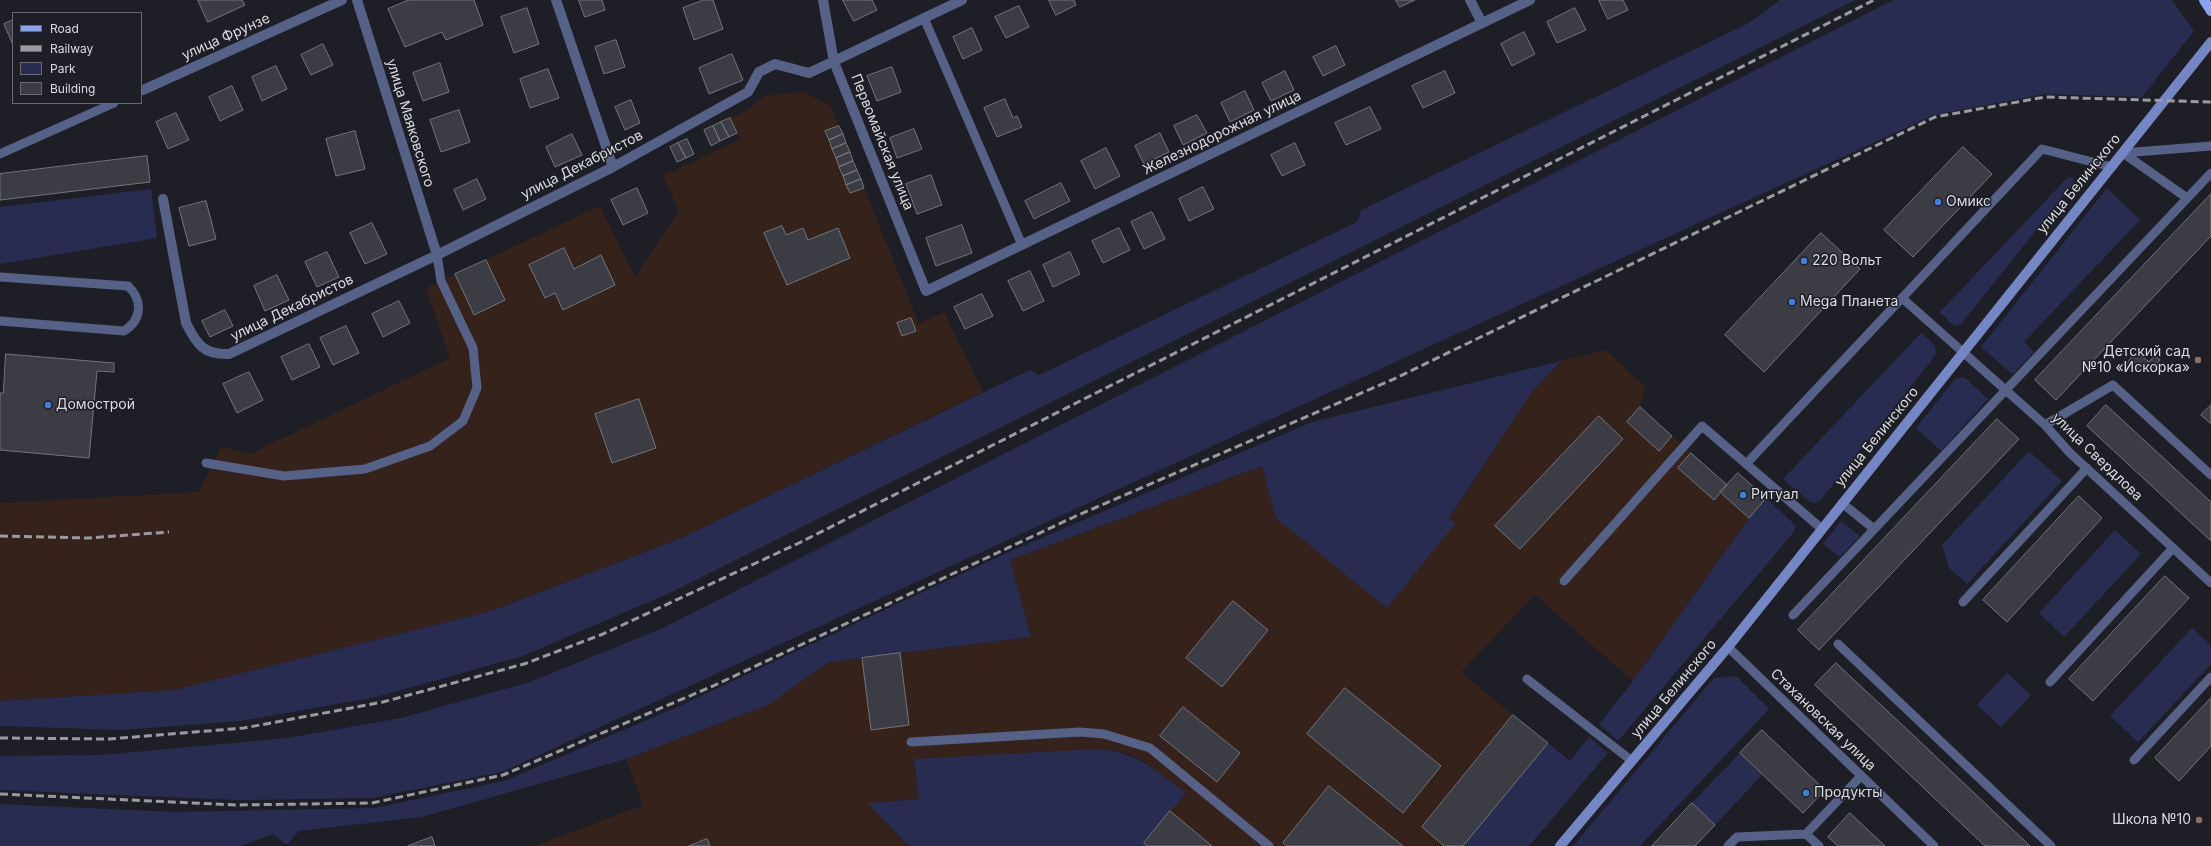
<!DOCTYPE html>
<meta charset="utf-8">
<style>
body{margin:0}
#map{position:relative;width:2211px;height:846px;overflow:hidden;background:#1e1f26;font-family:Inter,sans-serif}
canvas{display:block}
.legend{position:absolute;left:12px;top:12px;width:130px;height:92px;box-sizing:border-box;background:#1e1f26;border:1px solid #696a70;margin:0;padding:5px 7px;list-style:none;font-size:12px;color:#dadbdf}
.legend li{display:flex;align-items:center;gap:8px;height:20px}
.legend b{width:20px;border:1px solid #696a70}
</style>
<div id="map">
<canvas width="2211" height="846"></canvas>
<ul class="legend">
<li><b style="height:5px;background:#8ca2f2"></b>Road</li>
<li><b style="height:5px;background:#9a9ba0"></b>Railway</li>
<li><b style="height:11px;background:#282c50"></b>Park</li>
<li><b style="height:11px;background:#3c3d44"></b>Building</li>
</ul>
</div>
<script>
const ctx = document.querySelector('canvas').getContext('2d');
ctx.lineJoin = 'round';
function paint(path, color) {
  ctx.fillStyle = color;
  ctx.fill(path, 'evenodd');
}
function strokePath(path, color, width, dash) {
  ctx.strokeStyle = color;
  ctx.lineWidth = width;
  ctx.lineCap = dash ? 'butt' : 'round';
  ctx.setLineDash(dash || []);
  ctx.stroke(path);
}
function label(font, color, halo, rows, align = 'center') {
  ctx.font = font + ' Inter,sans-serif';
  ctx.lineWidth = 3;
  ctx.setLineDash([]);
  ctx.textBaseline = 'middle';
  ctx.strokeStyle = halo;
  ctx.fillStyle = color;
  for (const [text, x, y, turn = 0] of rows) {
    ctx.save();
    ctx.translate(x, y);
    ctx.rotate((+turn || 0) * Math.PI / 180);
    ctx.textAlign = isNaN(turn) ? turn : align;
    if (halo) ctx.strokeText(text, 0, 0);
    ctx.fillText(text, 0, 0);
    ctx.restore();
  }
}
const industrial = new Path2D(`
 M804 92 831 106 839 126 825 131 850 193 864 188 919 324 944 312 983 392 679 539 491 611 174 690 0 701V503L199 492 222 446 250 454 450 358 426 288 600 206 635 277 679 211 663 176 740 139 730 118 748 110 764 96Z
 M1606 350 1645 387 1640 407 1727 485 1738 473 1766 498 1749 518 1633 681 1535 595 1461 672 1513 715 1422 827 1444 846H1147L1144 843 1186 793 1145 762 1129 754 1112 751 914 760 919 799 868 803 909 846H535L643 805 626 759 768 705 829 662 1030 637 1010 560 1263 466 1276 518 1455 524 1449 518 1532 392 1561 361Z`);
const green = new Path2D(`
 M1780 0H1855L672 592 523 656 376 697 241 721 122 730 0 726V701L174 690 491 611 679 539 1030 370 1039 375 1357 222 1361 210 1749 23Z
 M1893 0H2172L2194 31 2142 97 2045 94 1934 115 502 772 372 798 237 800 0 790V756L101 755 288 738 401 718 530 682 663 628Z
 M2074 177 2073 184 1961 324 1957 326 1952 324 1940 312 2067 178Z
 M2107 188 2140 220 2024 342 2034 352 2014 373H2011L1981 347Z
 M151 189 157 238 0 264V207Z
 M1921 333C1929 340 1939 345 1935 356L1820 501 1815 503 1810 502 1783 479Z
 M1561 361 1532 392 1449 518 1455 524 1387 608 1276 518 1262 466 1010 560 1031 637 829 662 768 705 626 759 422 817 299 831 287 845 273 834 241 846H0V804L173 812 374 808 504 781 675 708 1002 555 1312 422Z
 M1964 377 1988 399 1941 451 1916 428 1955 379Z
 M2029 451 2062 481 1967 584 1949 568 1942 545Z
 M1766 498 1793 523 1795 527 1793 533 1618 741 1599 724 1633 681 1749 518Z
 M1841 521 1860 536 1840 557 1823 544Z
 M2115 530 2141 554 2064 637 2039 613Z
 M2192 628 2211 646V664L2138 742 2110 716Z
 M2007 673 2031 695 2001 727 1977 705Z
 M1736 676 1769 709 1640 846H1573L1714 678Z
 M1589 737 1608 753 1529 846H1463L1548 743 1570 761Z
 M1095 749C1139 752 1152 768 1186 793L1144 843 1147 846H909L867 803 919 799 914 759Z
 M1740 753 1762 775 1715 825 1692 803Z`);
const building = new Path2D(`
 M198 0H242L245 5 208 22Z
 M409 0H474L483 25 446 40 442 32 405 47 388 9Z
 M579 0H602L605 10 585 17Z
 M704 0H713L723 29 694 40 683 8Z
 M843 0H872L877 10 854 21Z
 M1049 0H1074L1076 5 1056 15Z
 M1396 0H1415L1400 7Z
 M1599 0H1623L1628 10 1608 19Z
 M1019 6 1029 27 1006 38 995 17Z
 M527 8 539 44 514 53 501 17Z
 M1575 8 1586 30 1557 43 1547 22Z
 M13 20V45L4 24Z
 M972 28 982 50 963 59 953 37Z
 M1524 32 1535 54 1512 66 1501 44Z
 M616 40 625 67 604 74 595 47Z
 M323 44 333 65 311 75 301 55Z
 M1336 46 1345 65 1323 76 1313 57Z
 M732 54 743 80 709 94 699 68Z
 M440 63 449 92 423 101 413 73Z
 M276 66 287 89 262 101 252 77Z
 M892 67 901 92 877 101 867 76Z
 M548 69 559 98 530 108 520 79Z
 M1285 71 1294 90 1271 101 1262 83Z
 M1445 71 1455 93 1423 108 1412 86Z
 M232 86 243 110 220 121 209 97Z
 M1245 91 1254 110 1230 122 1221 103Z
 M1005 99 1013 118 1017 116 1022 127 997 137 984 108Z
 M631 100 640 123 625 130 615 107Z
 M1370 107 1381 129 1346 145 1335 123Z
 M459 110 470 142 441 152 430 120Z
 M176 113 189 140 168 149 156 122Z
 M1197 115 1207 133 1183 145 1174 126Z
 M730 118 737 133 729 137 721 122Z
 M721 122 729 137 720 141 713 126Z
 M713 126 720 141 711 146 704 130Z
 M839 126 843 134 829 140 825 131Z
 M914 129 922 149 897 158 890 138Z
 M355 131 365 169 336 176 326 139Z
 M1160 133 1169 152 1144 164 1135 146Z
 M572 134 582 155 555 167 546 147Z
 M843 134 846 143 832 149 829 140Z
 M687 139 694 154 686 158 678 143Z
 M678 143 686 158 677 162 670 147Z
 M846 143 850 152 836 158 832 149Z
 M1295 143 1305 165 1282 176 1271 155Z
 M1963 147 1992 174 1913 257 1884 230Z
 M1106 148 1120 176 1095 189 1081 161Z
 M850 152 853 161 839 167 836 158Z
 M147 156 150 182 0 200V174Z
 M853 161 857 170 843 176 839 167Z
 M857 170 861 179 846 185 843 176Z
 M931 175 942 205 917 214 906 184Z
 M477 179 486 199 463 210 454 190Z
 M861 179 864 188 850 193 846 185Z
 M1061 183 1070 201 1034 219 1025 201Z
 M1203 187 1214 209 1189 221 1179 199Z
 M637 188 648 213 623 225 611 200Z
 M2211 194V236L2056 400 2035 380Z
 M206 201 216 239 189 246 179 208Z
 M1152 212 1165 239 1144 249 1131 222Z
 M372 223 387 254 365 264 350 233Z
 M962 225 972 253 936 266 926 238Z
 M782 226 786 235 803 228 808 240 838 228 850 258 787 285 764 233Z
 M1119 228 1130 250 1103 263 1092 241Z
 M1821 233 1860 269 1764 372 1725 335Z
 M564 248 574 269 601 255 615 285 563 310 555 293 545 298 529 265Z
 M327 252 339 277 317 287 305 262Z
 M1070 252 1080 274 1053 287 1043 265Z
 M486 260 505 300 474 315 455 274Z
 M1030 271 1044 301 1023 311 1008 281Z
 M277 275 289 300 265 311 254 286Z
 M982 294 993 316 965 329 954 307Z
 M399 301 410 323 383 337 372 314Z
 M225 310 233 326 210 337 202 321Z
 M911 318 916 331 902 336 897 323Z
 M346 326 359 353 333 365 320 338Z
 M309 344 320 367 292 380 281 357Z
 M2137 352 2149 362 2155 355 2160 360 2150 371 2145 366 2139 373 2127 363Z
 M6 354 114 363V372L97 371 89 458 0 450V393H3Z
 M249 372 263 400 237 413 223 384Z
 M639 399 656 448 612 463 595 414Z
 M2106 405 2211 502V541L2087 426Z
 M2211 405V424L2201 415Z
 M1640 407 1672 436 1659 451 1627 422Z
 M1599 416 1623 439 1520 549 1495 526Z
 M1997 419 2019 439 1819 650 1798 630Z
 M1691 453 1727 485 1714 500 1678 468Z
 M1738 473 1766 498 1749 518 1720 492Z
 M2079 496 2102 518 2007 622 1983 600Z
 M2165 576 2189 598 2093 701 2069 679Z
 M1233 601 1268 630 1222 687 1186 658Z
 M900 653 909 725 871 730 862 658Z
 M1836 663 1913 735 2030 846H1985L1815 685Z
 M1345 688 1441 766 1403 813 1307 734Z
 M2211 698V746L2179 781 2155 758Z
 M1183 707 1240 753 1217 782 1160 736Z
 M1513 715 1548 743 1463 846H1444L1422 827Z
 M1762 730 1825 790 1803 813 1740 753Z
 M1329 786 1403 846H1287L1283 843Z
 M1692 803 1715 825 1695 846H1652Z
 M1170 811 1212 846H1147L1144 843Z
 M1850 813 1885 846H1838L1828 837Z
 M432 837 435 846H408Z
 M707 839 710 846H689Z`);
const lane = new Path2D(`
 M924 18 1022 245
 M2123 153 2211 146
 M2123 153 2187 198
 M0 154 114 103
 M0 277 128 286C143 300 142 320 124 331L0 321
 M1902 298 2045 425 2070 453 2211 583
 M2045 425 2113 385 2211 475
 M206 463 284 476 365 469 430 446 463 421 477 388 473 348 441 281 437 255
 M1746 464 2042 149 2112 167
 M1842 503 1874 529
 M1564 581 1702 426 1822 529
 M1963 602 2087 468
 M1793 615 2211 173
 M1838 644 2051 846
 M1728 647 1934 846
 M1527 679 1632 761
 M2050 682 2173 548
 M911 742 1080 732 1104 734 1150 748 1269 846
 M2134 760 2211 677
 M1806 834 1861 776
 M1728 846 1737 837 1806 834 1819 846`);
const street = new Path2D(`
 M357 0 437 255
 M556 0 613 167
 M823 0 834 62 926 291 1530 0
 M1470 0 1482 23
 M143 90 342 0
 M163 199 186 323C197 345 204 355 229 354L437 255 613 167 748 92 759 72 775 64 809 73 962 0`);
const secondary = new Path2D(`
 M1560 846 1728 647 2211 42`);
const primary = new Path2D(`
 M2204 0 2211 11`);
const rail = new Path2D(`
 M0 536 88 538 169 532
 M0 738 109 739 244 728 383 702 524 664 603 634 799 543 1874 0
 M0 794 237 805 372 803 503 775 713 686 1076 516 1394 379 1935 117 2045 97 2211 102`);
const markers = [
 [1938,202,4,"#3f7fe0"],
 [1804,261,4,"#3f7fe0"],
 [1792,302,4,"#3f7fe0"],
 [2198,360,4,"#8d6e63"],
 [48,405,4,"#3f7fe0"],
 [1743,495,4,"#3f7fe0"],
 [1806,793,4,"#3f7fe0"],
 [2199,820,4,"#8d6e63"]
];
const streetNames = [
 ["улица Фрунзе",226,37,-24],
 ["улица Маяковского",410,123,73],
 ["Железнодорожная улица",1222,133,-26],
 ["Первомайская улица",882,142,68],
 ["улица Декабристов",582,165,-27],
 ["улица Белинского",2079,184,-51],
 ["улица Декабристов",292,308,-26],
 ["улица Белинского",1877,437,-51],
 ["улица Свердлова",2097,457,44],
 ["улица Белинского",1674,689,-50],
 ["Стахановская улица",1823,720,44]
];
const poiNames = [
 ["Омикс",1946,202],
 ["220 Вольт",1812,261],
 ["Mega Планета",1800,302],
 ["Детский сад",2190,352,"right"],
 ["№10 «Искорка»",2190,368,"right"],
 ["Домострой",56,405],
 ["Ритуал",1751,495],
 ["Продукты",1814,793],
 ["Школа №10",2191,820,"right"]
];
paint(industrial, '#34221b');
paint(green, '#282c50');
paint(building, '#3c3d44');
strokePath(building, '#73757d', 1);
strokePath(lane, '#566188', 9);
strokePath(street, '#566188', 10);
strokePath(secondary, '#7486c4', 10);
strokePath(primary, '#8ca2f2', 10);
strokePath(rail, '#9a9ba0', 3, [8, 4]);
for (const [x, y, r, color] of markers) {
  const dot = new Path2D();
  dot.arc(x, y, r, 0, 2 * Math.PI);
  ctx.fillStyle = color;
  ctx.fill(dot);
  strokePath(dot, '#1e1f26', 1.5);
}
label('14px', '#dadbdf', '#1e1f26', streetNames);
label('14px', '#dadbdf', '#1e1f26', poiNames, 'left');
</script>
